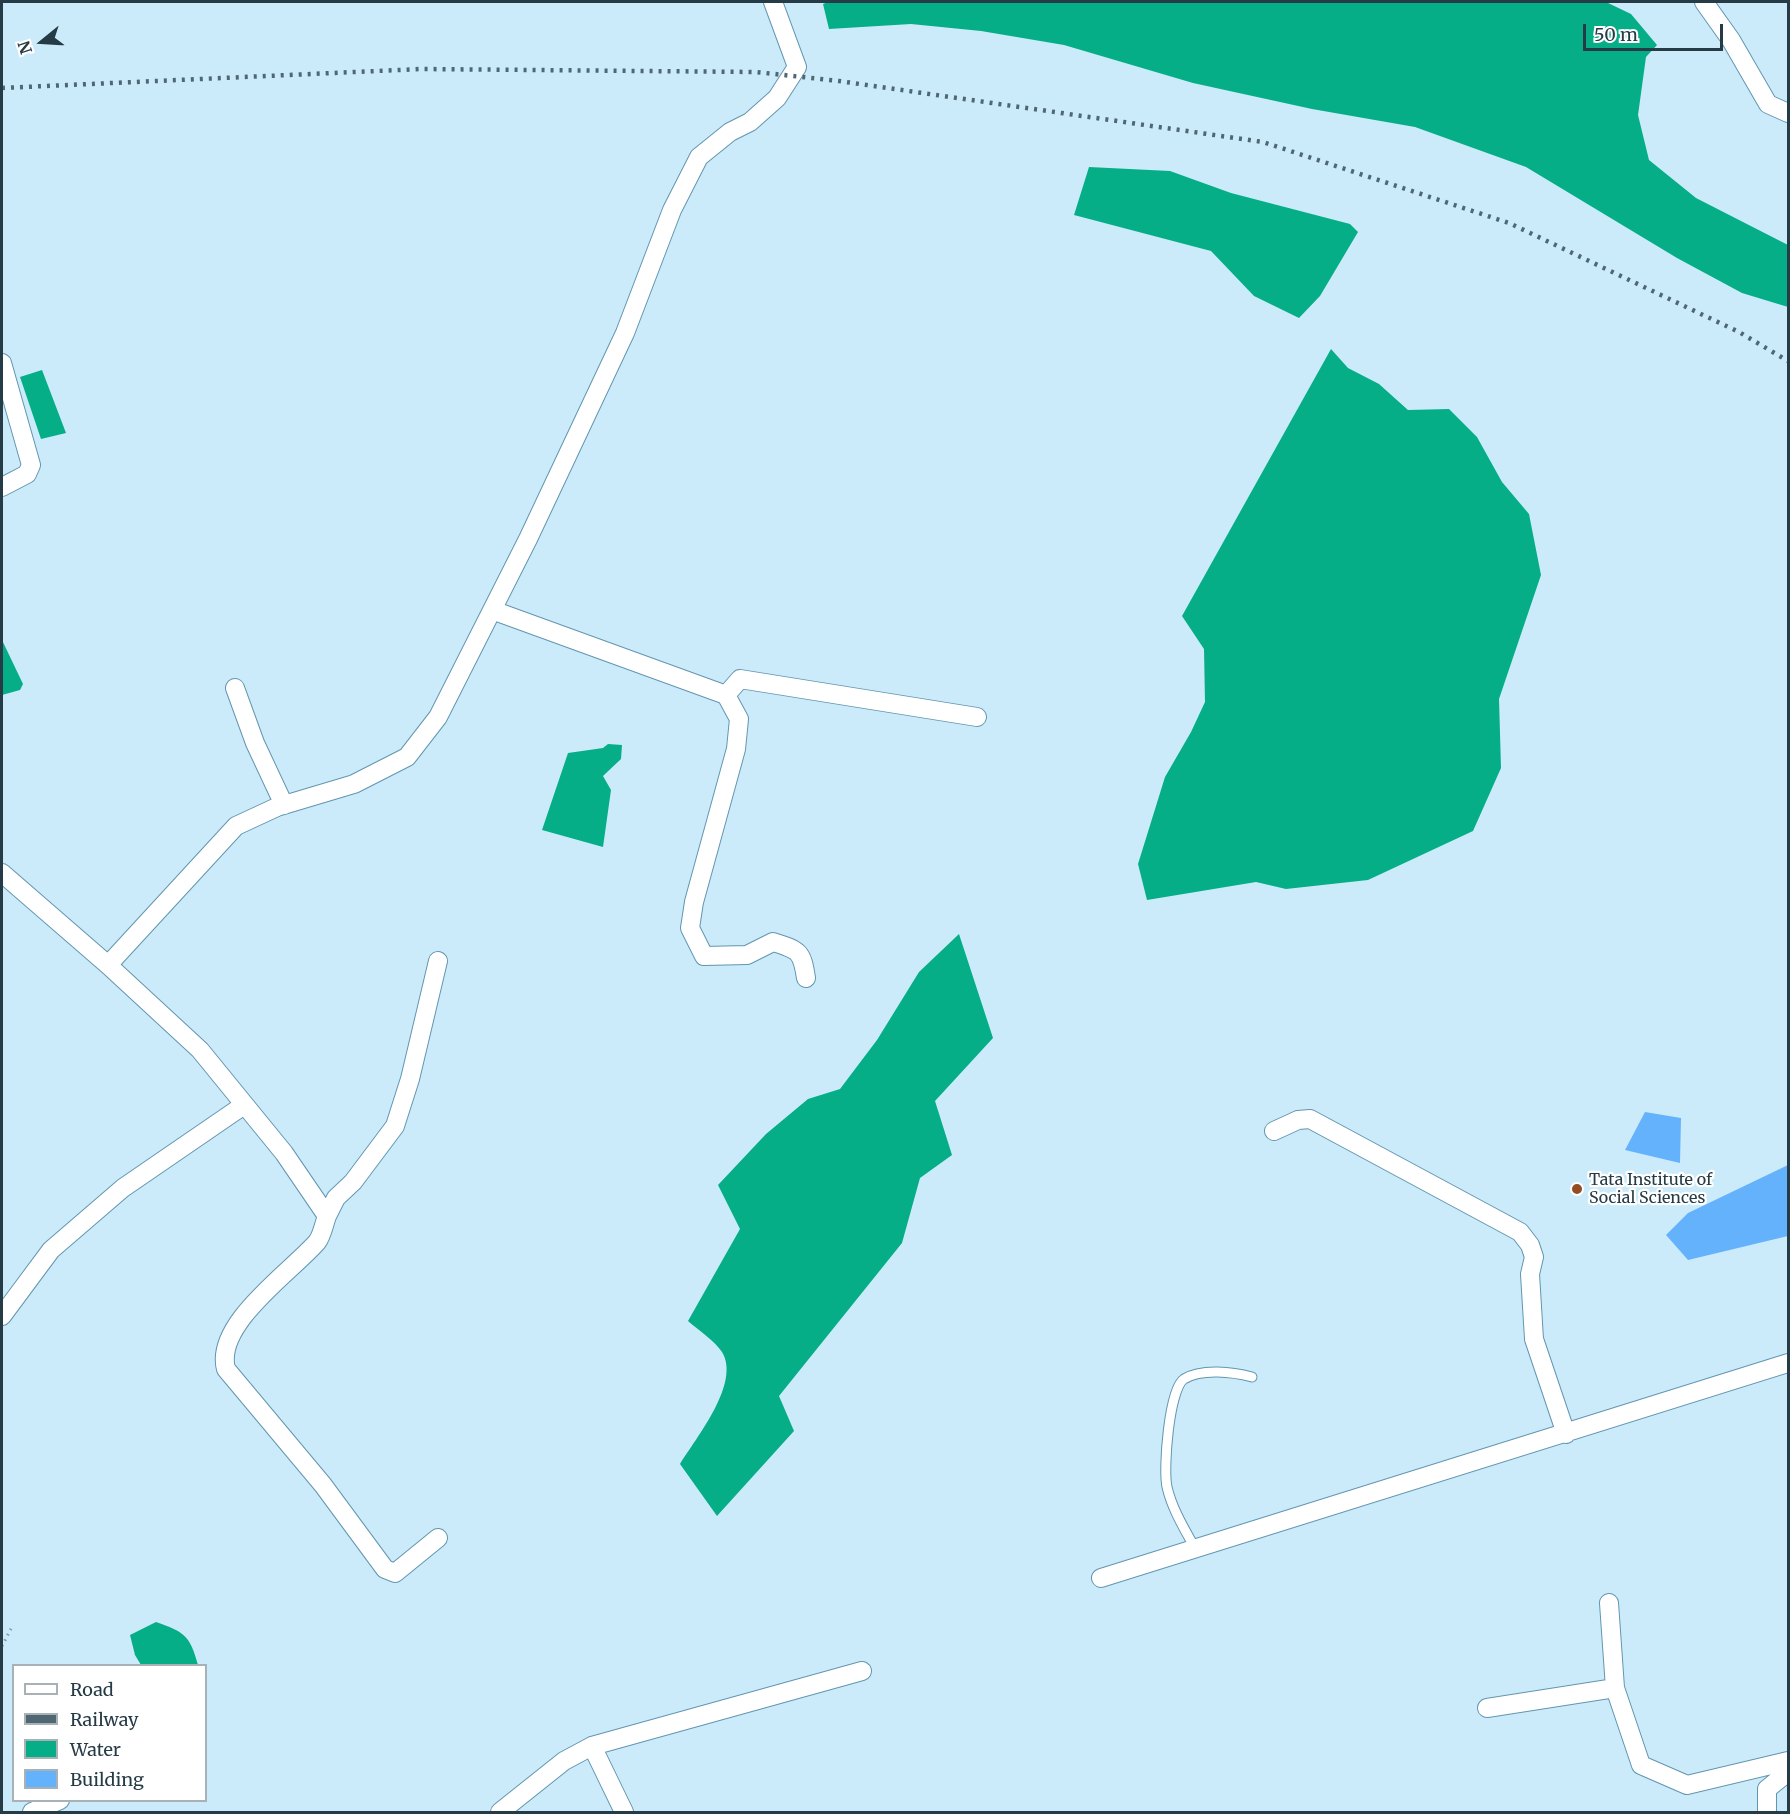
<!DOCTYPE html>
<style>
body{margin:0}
#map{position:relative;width:1790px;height:1814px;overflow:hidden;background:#cbebfb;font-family:Merriweather,serif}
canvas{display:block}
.frame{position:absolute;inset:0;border:3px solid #253b46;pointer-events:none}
.legend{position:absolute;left:12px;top:1664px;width:195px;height:138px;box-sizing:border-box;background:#fff;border:2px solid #a8b1b5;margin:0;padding:8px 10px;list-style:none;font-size:18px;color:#253b46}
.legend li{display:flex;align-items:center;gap:12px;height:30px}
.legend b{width:30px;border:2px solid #a8b1b5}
.north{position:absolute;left:12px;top:12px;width:60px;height:60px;-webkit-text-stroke:4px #fff;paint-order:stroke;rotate:252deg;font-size:16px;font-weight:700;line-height:24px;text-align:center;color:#253b46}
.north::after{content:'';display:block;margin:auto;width:21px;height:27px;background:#253b46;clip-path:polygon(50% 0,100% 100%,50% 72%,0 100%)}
.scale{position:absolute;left:1583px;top:24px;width:140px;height:27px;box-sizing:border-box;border:3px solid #253b46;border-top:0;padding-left:8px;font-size:18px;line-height:21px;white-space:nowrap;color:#253b46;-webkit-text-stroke:4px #fff;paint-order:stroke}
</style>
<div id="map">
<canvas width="1790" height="1814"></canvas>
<div class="frame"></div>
<ul class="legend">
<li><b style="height:8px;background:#fff"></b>Road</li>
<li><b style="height:8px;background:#4f6773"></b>Railway</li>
<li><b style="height:16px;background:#05ae87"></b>Water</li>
<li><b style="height:16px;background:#64b2fc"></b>Building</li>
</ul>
<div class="north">N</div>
<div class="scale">50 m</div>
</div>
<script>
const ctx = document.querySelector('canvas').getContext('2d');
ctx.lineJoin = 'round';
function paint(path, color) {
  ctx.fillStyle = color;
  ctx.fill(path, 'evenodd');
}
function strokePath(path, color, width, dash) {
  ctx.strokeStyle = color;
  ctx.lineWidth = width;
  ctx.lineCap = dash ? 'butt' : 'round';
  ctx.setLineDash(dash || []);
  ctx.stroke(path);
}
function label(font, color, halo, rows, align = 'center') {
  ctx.font = font + ' Merriweather,serif';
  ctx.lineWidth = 4.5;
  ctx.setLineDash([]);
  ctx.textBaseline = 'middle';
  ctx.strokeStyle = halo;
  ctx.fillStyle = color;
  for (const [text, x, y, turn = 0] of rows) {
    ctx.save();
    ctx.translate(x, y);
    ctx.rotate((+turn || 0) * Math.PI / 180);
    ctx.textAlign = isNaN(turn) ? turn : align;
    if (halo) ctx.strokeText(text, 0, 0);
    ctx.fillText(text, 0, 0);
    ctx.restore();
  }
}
const water = new Path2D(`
 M828 2H1606L1631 14 1657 45 1646 57 1638 115 1649 160 1696 198 1788 245V307L1742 293 1677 258 1526 167 1415 127 1312 109 1193 83 1064 45 981 31 911 24 829 29 823 4Z
 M1089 167 1170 171 1231 193 1350 224 1358 232 1320 296 1299 318 1254 296 1211 251 1074 215Z
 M1331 349 1348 368 1379 384 1408 410 1449 409 1477 437 1502 482 1529 514 1541 575 1499 699 1501 768 1473 831 1368 880 1286 889 1256 882 1147 900 1138 864 1165 777 1191 732 1205 702 1204 649 1182 616Z
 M42 370 66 433 41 439 20 377Z
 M2 640 23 684 20 690 2 695Z
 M608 744 622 745 621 759 603 776 611 790 603 847 542 830 568 753 603 748Z
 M959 934 993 1038 935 1101 952 1155 920 1178 902 1243 779 1396 794 1431 717 1516 680 1464C696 1438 741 1383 722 1352 715 1341 698 1330 688 1321L740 1229 718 1185 766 1134 808 1099 840 1089 877 1040 919 972Z
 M156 1622C184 1632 190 1635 198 1665H141L135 1655 130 1635Z`);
const building = new Path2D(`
 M1645 1112 1681 1118 1680 1163 1625 1150Z
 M1788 1165V1236L1688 1260 1666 1235 1688 1213Z`);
const path = new Path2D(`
 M2 1646 13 1625`);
const lane = new Path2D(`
 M1196 1550C1185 1530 1172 1509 1167 1487 1163 1469 1169 1389 1184 1379 1202 1368 1233 1372 1252 1377`);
const street = new Path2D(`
 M1704 2 1731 40 1768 104 1788 113
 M2 363 31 465 27 474 2 487
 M492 610 726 695 739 719 736 749 694 902 690 928 704 956 747 955 773 942C799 950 802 951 806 978
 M235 688 255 743 284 805
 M726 695 740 679 977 717
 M2 873 108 965 236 826 277 807 354 784 407 757 438 717 528 539 625 333 672 210 699 157 730 132 750 122 777 98 797 67 773 2
 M108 965 200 1050 284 1153 327 1216C324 1224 322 1236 317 1242 291 1272 214 1324 226 1369L323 1485 385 1569 395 1573 438 1538
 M1274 1131 1298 1120 1310 1119 1520 1232 1530 1245 1534 1257 1530 1274 1534 1339 1566 1434
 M327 1216 336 1198 353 1182 395 1126 410 1079 438 961
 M2 1316 51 1250 123 1188 244 1105
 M1101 1578 1788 1363
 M1609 1603 1615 1688 1641 1765 1687 1785 1788 1761
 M1487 1708 1615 1688
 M592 1746 624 1812
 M32 1812 60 1800
 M500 1812 564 1761 592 1746 862 1671
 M1767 1812V1789L1788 1772`);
const rail = new Path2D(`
 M2 88 421 69 756 72 839 81 1263 142 1509 223 1739 332 1788 361`);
const markers = [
 [1577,1189,6,"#924d23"]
];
const poiNames = [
 ["Tata Institute of",1589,1180],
 ["Social Sciences",1589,1198]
];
paint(water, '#05ae87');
paint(building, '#64b2fc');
strokePath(lane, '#6296af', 11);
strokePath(street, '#6296af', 20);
strokePath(path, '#809ba9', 3, [1.5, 4.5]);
strokePath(lane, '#fff', 9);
strokePath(street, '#fff', 18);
strokePath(rail, '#4f6773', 4.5, [3, 6]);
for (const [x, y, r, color] of markers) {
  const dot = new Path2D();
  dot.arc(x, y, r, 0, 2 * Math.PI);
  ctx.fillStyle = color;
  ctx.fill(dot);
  strokePath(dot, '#fff', 2);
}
label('16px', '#253b46', '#fff', poiNames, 'left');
</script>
